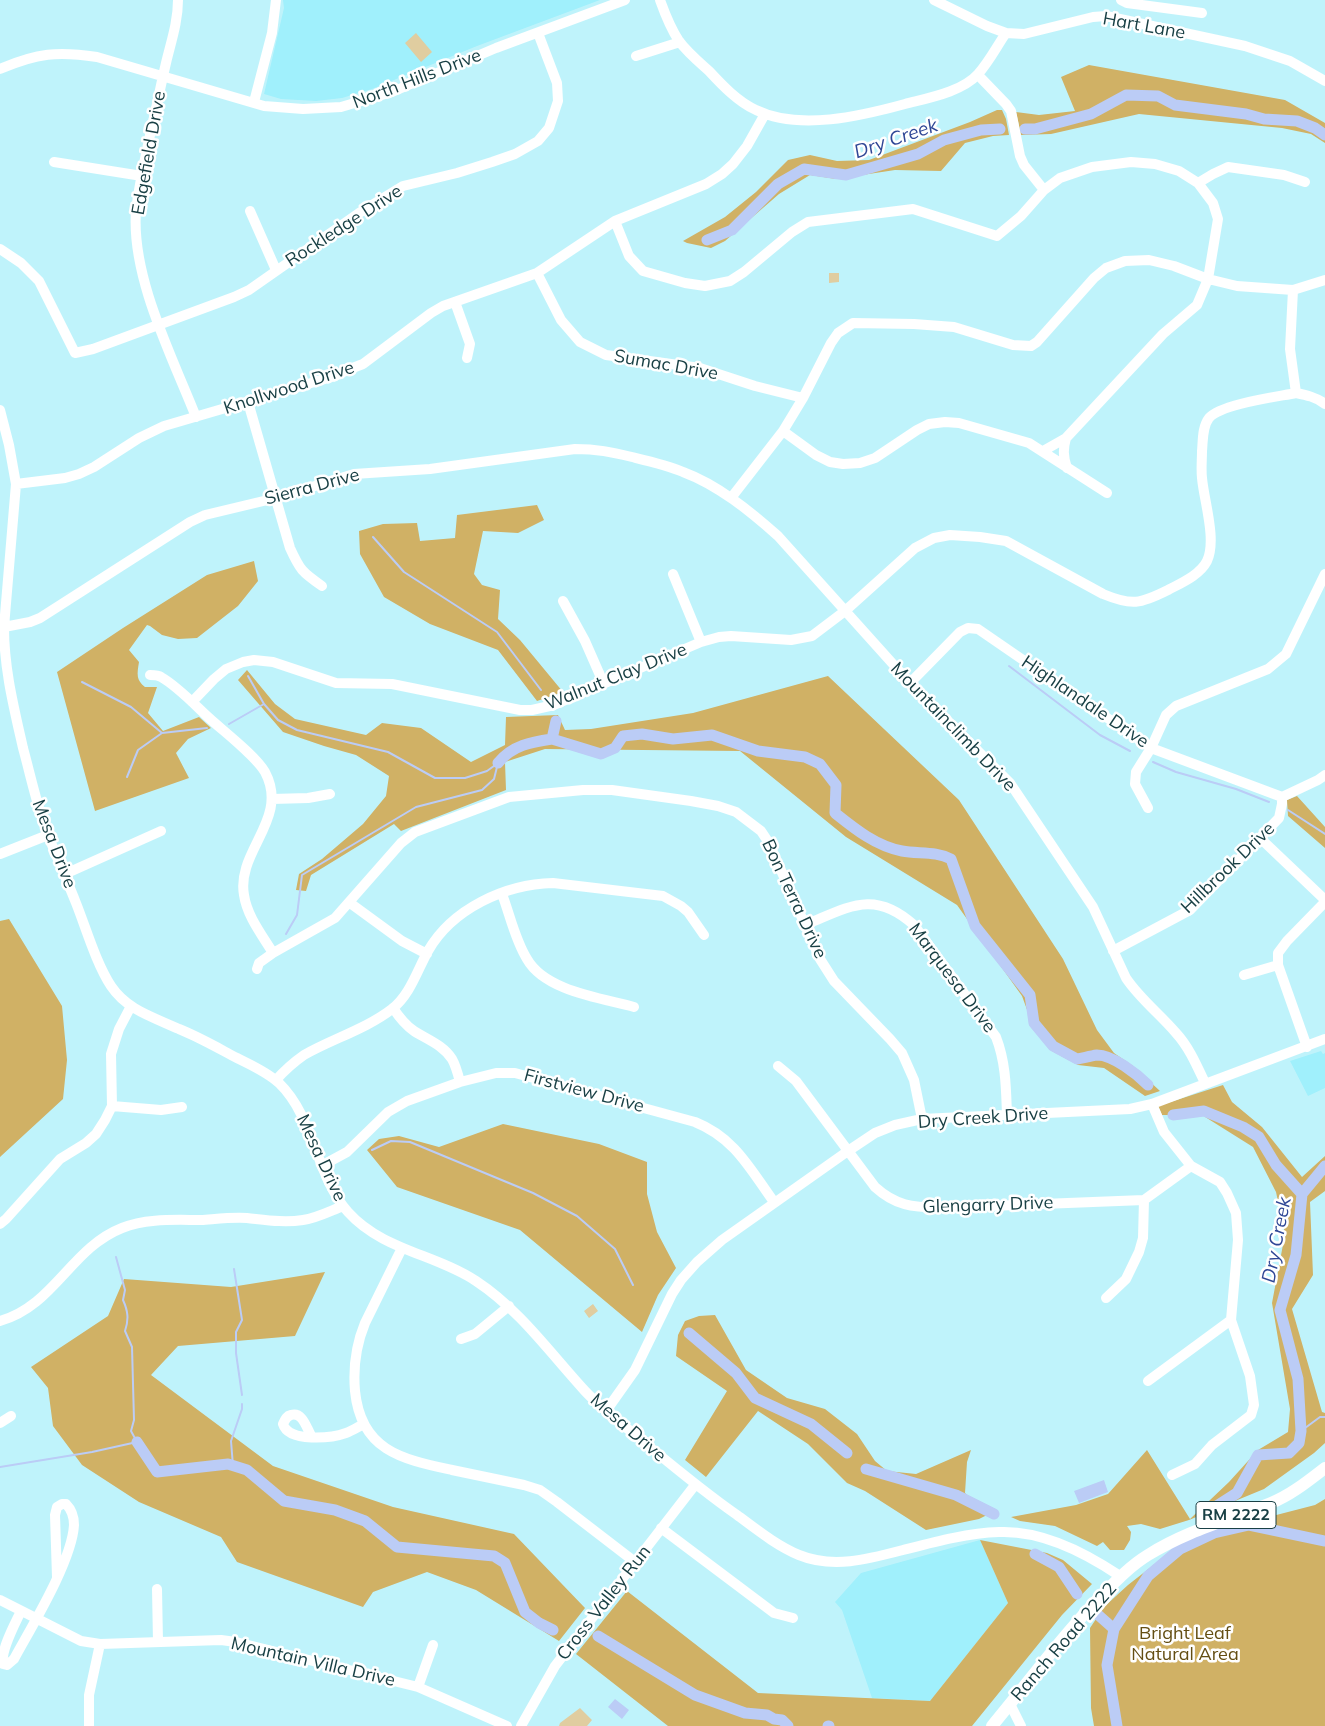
<!DOCTYPE html>
<style>
body{margin:0}
canvas{display:block;background:#bff3fb}
</style>
<canvas width="1325" height="1726"></canvas>
<script>
const ctx = document.querySelector('canvas').getContext('2d');
ctx.lineJoin = 'round';
function paint(path, color) {
  ctx.fillStyle = color;
  ctx.fill(path, 'evenodd');
}
function strokePath(path, color, width, dash) {
  ctx.strokeStyle = color;
  ctx.lineWidth = width;
  ctx.lineCap = dash ? 'butt' : 'round';
  ctx.setLineDash(dash || []);
  ctx.stroke(path);
}
function label(font, color, halo, rows, align = 'center') {
  ctx.font = font + ' Mulish,sans-serif';
  ctx.lineWidth = 5;
  ctx.setLineDash([]);
  ctx.textBaseline = 'middle';
  ctx.strokeStyle = halo;
  ctx.fillStyle = color;
  for (const [text, x, y, turn = 0] of rows) {
    ctx.save();
    ctx.translate(x, y);
    ctx.rotate((+turn || 0) * Math.PI / 180);
    ctx.textAlign = isNaN(turn) ? turn : align;
    if (halo) ctx.strokeText(text, 0, 0);
    ctx.fillText(text, 0, 0);
    ctx.restore();
  }
}
const built = new Path2D(`
 M283 0H600L477 46 372 89 342 98 316 101 281 99 264 94 284 8Z
 M1321 1051 1323 1054 1325 1053V1088L1308 1096 1290 1061Z
 M980 1540 1008 1603 930 1701 872 1698 842 1610 835 1602 861 1573Z`);
const green = new Path2D(`
 M416 33 432 52 421 62 405 43Z
 M829 273H839V282L829 283Z
 M593 1304 598 1311 589 1318 584 1311Z
 M580 1708 592 1720 587 1726H559L560 1723Z`);
const forest = new Path2D(`
 M1089 65 1285 100 1325 123V143L1311 134 1282 128 1139 114 1051 134 1021 135 1016 112 1039 115 1075 111 1061 77Z
 M997 110H1002L1006 119 1009 135 993 136 965 143 941 171 895 170 836 179 810 175 779 194 725 241 711 248 687 243 683 241 725 217 756 192 788 160 810 155 837 161 869 160 970 122Z
 M537 505 544 520 518 533 483 531 474 574 482 585 500 590 498 619 520 640 563 692 537 701 498 650 430 624 384 597 360 554 359 531 383 524 417 523 420 541 455 538 457 515Z
 M254 561 258 581 238 606 197 638 178 639 162 635 150 626 147 625 129 650 139 662C137 674 136 680 145 687H157L148 713 163 731 199 717 211 728 188 739 176 753 189 778 95 811 57 672 123 628 207 575Z
 M247 670 275 704 295 719 366 735 382 723 421 728 471 762 505 745 506 717 558 715 565 730 591 729 693 713 828 676 959 800 1063 959 1097 1030 1114 1053 1133 1066 1160 1091 1145 1096 1104 1068 1078 1065 1052 1051 1033 1026 1022 996 957 905 846 837 740 751 545 749 505 762 506 790 401 831 394 824 311 875 306 891 296 890 299 874 322 859 363 824 386 796 389 776 356 755 324 746 283 732 238 680Z
 M1297 796 1325 827V848L1288 816 1287 800Z
 M9 919 62 1006 67 1060 63 1099 0 1157V921Z
 M1223 1085 1232 1102 1262 1127 1302 1177 1325 1156V1191L1310 1202 1313 1275 1292 1309 1322 1412 1325 1413V1443L1314 1453 1264 1489 1189 1520 1160 1529 1141 1524 1127 1526 1131 1532 1130 1540 1124 1550H1110L1103 1542 1097 1546 1055 1526 1020 1521 1011 1517 1076 1505 1108 1494 1147 1450 1190 1519 1229 1482 1258 1450 1288 1432 1290 1409 1272 1303 1285 1234 1276 1192 1253 1147 1202 1115H1162L1158 1106Z
 M503 1124 599 1144 647 1162V1194L657 1232 676 1268 658 1295 642 1332 520 1230 397 1187 367 1150 379 1139 399 1136 439 1147Z
 M325 1272 295 1336 178 1346 151 1375 273 1466 393 1507 514 1534 585 1608 559 1641 476 1590 427 1572 373 1592 363 1607 237 1562 221 1537 139 1502 82 1465 53 1426 48 1388 31 1367 108 1316 124 1279 231 1287Z
 M715 1315 746 1370 787 1398 825 1409 857 1434 875 1461 887 1471 916 1474 971 1450 967 1462 965 1493 989 1514 979 1519 926 1530 865 1491 847 1483 808 1444 758 1411 706 1477 685 1460 727 1391 676 1356 678 1335 685 1321 699 1316Z
 M1325 1499V1726H1094L1091 1708 1090 1628 1104 1607 1128 1585 1160 1560 1201 1539 1257 1520 1315 1505Z
 M980 1540 1047 1553 1063 1560 1092 1584 1062 1615 972 1726H668L576 1654 627 1591 758 1693 930 1701 1008 1603Z`);
const water = new Path2D(`
 M1104 1480 1108 1492 1079 1503 1074 1491Z
 M615 1699 629 1710 622 1719 608 1707Z`);
const stream = new Path2D(`
 M373 537 404 572 497 632 541 690
 M1009 666 1100 735 1130 751
 M248 676 264 704
 M82 682 131 707 162 733 207 728
 M229 724 264 704 278 720 297 730 388 752 435 778H465L487 771 498 763
 M1153 762 1176 772 1236 789 1269 802
 M127 777 138 750 162 733
 M1288 810 1325 834
 M286 934 297 915 302 875 416 807 482 790 494 779 498 763
 M372 1150 391 1141 410 1142 533 1193 577 1216 615 1249 633 1285
 M234 1269 242 1320 236 1332V1353L242 1395
 M1301 1431 1320 1417H1325
 M233 1466 231 1441 242 1409V1404
 M0 1467 92 1452 137 1442 131 1431 134 1420 132 1347 125 1331C129 1319 128 1311 123 1300L125 1290 116 1257`);
const river = new Path2D(`
 M1025 129H1035L1091 114 1126 95 1158 96 1175 105 1246 114 1264 119 1297 121 1315 128 1325 135
 M707 240 732 230 778 184 804 169 846 175 918 154 944 140 981 130 1000 129
 M556 721 552 739 601 754 615 748 623 736 642 734 673 739 712 735 758 751 805 757 820 764 836 785 835 813C855 829 876 846 902 851 919 854 936 851 951 859L975 926 1030 995 1034 1023 1053 1046 1077 1059C1083 1058 1090 1056 1097 1055 1113 1055 1137 1074 1148 1085
 M498 763C512 745 532 742 552 739
 M1173 1115 1204 1111 1243 1127 1259 1137 1276 1165 1302 1194
 M689 1333 736 1373 755 1398 811 1424 847 1453
 M137 1442 157 1472 228 1464 247 1470 284 1501 335 1510 365 1521 397 1547 494 1556 505 1563 525 1612 539 1623 553 1630
 M866 1469 956 1495 994 1514
 M1209 1511 1237 1493 1258 1455 1289 1453 1299 1443 1301 1431 1298 1379 1280 1310 1296 1255 1302 1194 1325 1166
 M1035 1554 1059 1567 1077 1594
 M1096 1613 1114 1629
 M598 1636 695 1695 745 1713 767 1715 774 1719 782 1720 788 1726
 M828 1726H829
 M1117 1726 1107 1665 1114 1629 1148 1576 1180 1549 1214 1533 1249 1525 1325 1541`);
const minor = new Path2D(`
 M178 0C178 22 171 42 166 63 161 84 157 105 152 126 146 154 139 183 136 211 131 277 172 356 196 417
 M660 0C665 14 671 29 679 41 687 52 699 62 709 71 722 85 738 102 756 110 799 131 861 116 905 104 928 98 962 92 978 74 989 62 997 46 1006 33
 M934 0 987 26 1006 33 1024 34 1093 17 1106 16 1245 46 1290 61 1325 81
 M1121 0 1127 3 1202 13
 M636 56 680 42
 M0 69C37 53 58 51 97 57L264 106 303 109 341 107 392 92 496 48 625 0
 M978 75 1006 104 1011 111 1020 156 1024 165 1044 190
 M254 102 272 33 276 0
 M54 162 142 176
 M1198 183 1213 174 1228 167 1284 175 1305 182
 M250 211 276 270
 M615 221 629 256 643 271 685 283 705 286 730 281 744 272 792 232 808 222 913 209 997 236 1021 216 1044 190 1060 178 1092 167 1131 162 1155 164 1179 171 1198 183 1213 203 1218 219 1208 279 1197 305 1163 334 1066 438 1043 451
 M0 249 21 263 39 281 75 353 93 349 234 297 249 290 359 213 403 186 457 173 492 162 515 154 538 141 549 128 558 101 557 83 538 33
 M537 273 561 320 580 342 606 355 700 368 755 386 803 398
 M1293 290 1290 349 1296 393
 M455 302 470 344 467 358
 M248 402 290 548C300 570 302 572 322 586
 M0 410 9 445 16 484 4 627C4 669 14 708 23 748 31 777 37 807 48 835 57 858 67 880 76 903 86 928 96 963 111 986 127 1010 153 1017 179 1029 199 1037 218 1048 237 1058 251 1065 267 1072 279 1083 315 1118 315 1175 348 1212 382 1250 435 1254 476 1281 520 1310 550 1353 585 1391 600 1407 618 1421 634 1434 668 1462 701 1490 737 1515 756 1529 777 1546 799 1555 833 1569 869 1559 903 1550 934 1542 967 1533 999 1532 1042 1530 1086 1553 1120 1576
 M783 431 816 455 830 462 843 464 860 463 875 458 917 430 929 424 945 422 959 423 1029 443 1107 493
 M1066 438C1063 449 1063 456 1067 468
 M16 484 65 478 79 474 94 467 139 438 164 426 335 376 350 369 363 364 431 313 443 306 537 273 615 221 706 184 722 174 733 164 747 146 765 114
 M731 498 783 431 803 398 831 343 838 333 853 323 914 324 954 327 1013 345 1031 346 1037 342 1094 278 1106 268 1125 261 1149 260 1174 266 1208 279 1237 286 1293 290 1325 280
 M673 574 701 642
 M563 601 585 641 603 682
 M4 627 30 622 40 618 190 522 205 515 276 498 354 474 430 469 575 449C597 449 611 452 632 457 649 461 667 465 683 472 718 485 750 511 778 536L910 683 1010 783 1093 907 1126 978C1140 999 1160 1014 1176 1033 1189 1047 1197 1066 1205 1083
 M150 675C154 675 158 675 161 677 177 686 194 704 208 717 223 731 255 755 265 772 290 819 236 851 244 895 247 916 262 935 273 953
 M910 683 960 632 968 628 978 629 1151 748 1282 797
 M192 702 214 679 226 669 243 662 254 660 273 662 336 683 392 684 520 710H532L554 705 701 642 719 637 731 636 791 640 812 636 845 611 915 548 934 538 950 535 980 537 1006 541 1103 594C1132 606 1140 604 1168 590 1181 583 1200 575 1207 561 1217 540 1204 501 1202 478 1201 469 1202 460 1202 451 1203 441 1202 427 1209 418 1221 404 1276 397 1296 393 1306 395 1316 397 1325 404
 M272 799 308 798 330 794
 M1148 808 1135 784 1136 772 1151 748 1166 715 1176 706 1268 669 1286 654 1325 574
 M1260 838 1325 900
 M0 854 48 835
 M65 874 161 831
 M502 894C510 915 515 940 527 959 545 991 601 998 634 1007
 M350 903 402 941 427 954
 M807 924C849 907 874 889 914 925L996 1037C1006 1063 1006 1088 1007 1115
 M1113 951 1190 910 1279 818 1282 804V797L1318 780 1325 775
 M257 969 259 963 273 953 335 918 401 843 415 832 509 797 583 790H612L691 801 718 806 736 812 761 831 769 843 820 959 834 981 890 1039 902 1053 914 1080 922 1119
 M1244 975 1278 965
 M393 1008C399 1017 405 1025 414 1031 428 1040 443 1045 452 1059 456 1066 458 1074 460 1082
 M1307 1047 1278 965V953L1287 941 1325 902
 M778 1066 796 1081 875 1187C896 1206 912 1207 940 1208L1144 1200 1191 1166
 M276 1080C284 1071 294 1062 304 1055 332 1039 366 1029 392 1009 410 995 417 971 428 951 452 909 505 884 553 883L663 896 681 906 688 912 704 935
 M1152 1104 1164 1132 1191 1166 1220 1182 1227 1193 1236 1213 1238 1240 1231 1320 1250 1376 1254 1405 1251 1415 1212 1445 1195 1464 1172 1475
 M112 1106 161 1110 182 1107
 M323 1165 347 1152 388 1112 407 1101 460 1082 496 1073H515L695 1122C735 1138 750 1169 774 1202
 M0 1224 6 1219 60 1159 86 1143 96 1134 105 1120 112 1106 111 1054 119 1029 131 1006
 M402 1248 365 1323C356 1345 353 1368 355 1391 361 1451 402 1459 452 1470 476 1475 500 1480 524 1485L540 1490 557 1502 635 1562
 M1106 1298 1126 1279 1139 1252 1143 1238 1144 1200
 M0 1321C54 1306 71 1248 122 1228 146 1218 175 1220 201 1220 216 1219 232 1217 247 1218 266 1220 284 1223 303 1220 317 1218 330 1211 343 1206
 M461 1339 475 1334 509 1306
 M1148 1381 1231 1320
 M606 1411 635 1370 672 1294 681 1280 697 1262 722 1240 848 1151 875 1133 895 1125 922 1119 1130 1109 1152 1104 1325 1039
 M0 1423 11 1416
 M312 1437C307 1430 303 1411 291 1415 286 1416 285 1420 283 1424 289 1443 332 1438 346 1433 352 1431 358 1427 364 1424
 M661 1528 774 1613 793 1618
 M157 1589 158 1642
 M0 1600 81 1641 100 1644 221 1640 236 1642 418 1687 507 1726
 M21 1611C15 1624 0 1651 3 1664L7 1665 14 1659C32 1626 72 1561 74 1525 74 1517 72 1510 66 1504H62L57 1507 55 1515 57 1577
 M418 1687 433 1645
 M1010 1704 1021 1726
 M89 1726V1695L100 1644
 M521 1726 555 1666 695 1485`);
const major = new Path2D(`
 M992 1726C1028 1683 1061 1637 1100 1597 1115 1582 1130 1566 1148 1555 1188 1530 1229 1520 1271 1503 1291 1495 1308 1481 1325 1468`);
const shields = [
 [1236,1515,80]
];
const shieldNames = [
 ["RM 2222",1236,1515]
];
const streetNames = [
 ["Hart Lane",1144,26,10],
 ["North Hills Drive",417,79,-21],
 ["Edgefield Drive",149,153,-80],
 ["Rockledge Drive",344,226,-33],
 ["Sumac Drive",666,365,10],
 ["Knollwood Drive",289,388,-18],
 ["Sierra Drive",312,487,-15],
 ["Walnut Clay Drive",616,677,-22],
 ["Highlandale Drive",1085,702,34],
 ["Mountainclimb Drive",953,727,46],
 ["Mesa Drive",54,844,69],
 ["Hillbrook Drive",1228,868,-44],
 ["Bon Terra Drive",794,899,65],
 ["Marquesa Drive",952,978,53],
 ["Firstview Drive",584,1091,15],
 ["Dry Creek Drive",983,1118,-4],
 ["Mesa Drive",321,1158,65],
 ["Glengarry Drive",988,1205,-2],
 ["Mesa Drive",628,1428,41],
 ["Cross Valley Run",604,1603,-52],
 ["Ranch Road 2222",1064,1642,-49],
 ["Mountain Villa Drive",313,1662,13]
];
const parkNames = [
 ["Bright Leaf",1185,1634],
 ["Natural Area",1185,1655]
];
const waterNames = [
 ["Dry Creek",896,139,-19],
 ["Dry Creek",1277,1240,-79]
];
paint(built, '#a0f0fc');
paint(green, '#e0cda0');
paint(forest, '#d0b165');
paint(water, '#bbccf6');
strokePath(stream, '#bbccf6', 2);
strokePath(river, '#bbccf6', 11);
strokePath(minor, '#fff', 10);
strokePath(major, '#fff', 12);
for (const [x, y, w] of shields) {
  const box = new Path2D();
  box.roundRect(x - w / 2, y - 13.5, w, 27, 4);
  ctx.fillStyle = '#fff';
  ctx.fill(box);
  strokePath(box, '#194045', 1);
}
label('bold 16px', '#194045', null, shieldNames);
label('18px', '#194045', '#fff', streetNames);
label('18px', '#644e13', '#fff', parkNames);
label('italic 19px', '#2f4796', '#fff', waterNames);
</script>
